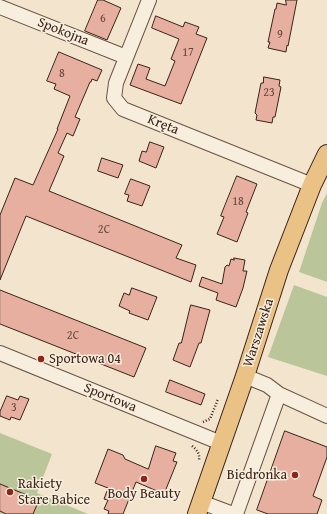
<!DOCTYPE html>
<meta charset="utf-8">
<style>
body{margin:0}
canvas{display:block;background:#f3e5cd}
</style>
<canvas width="327" height="514"></canvas>
<script>
const ctx = document.querySelector('canvas').getContext('2d');
ctx.lineJoin = 'round';
function paint(path, color) {
  ctx.fillStyle = color;
  ctx.fill(path, 'evenodd');
}
function strokePath(path, color, width, dash) {
  ctx.strokeStyle = color;
  ctx.lineWidth = width;
  ctx.lineCap = dash ? 'butt' : 'round';
  ctx.setLineDash(dash || []);
  ctx.stroke(path);
}
function label(font, color, halo, rows, align = 'center') {
  ctx.font = font + ' "Gentium Book Plus",serif';
  ctx.lineWidth = 3;
  ctx.setLineDash([]);
  ctx.textBaseline = 'middle';
  ctx.strokeStyle = halo;
  ctx.fillStyle = color;
  for (const [text, x, y, turn = 0] of rows) {
    ctx.save();
    ctx.translate(x, y);
    ctx.rotate((+turn || 0) * Math.PI / 180);
    ctx.textAlign = isNaN(turn) ? turn : align;
    if (halo) ctx.strokeText(text, 0, 0);
    ctx.fillText(text, 0, 0);
    ctx.restore();
  }
}
const green = new Path2D(`
 M327 193V282L299 272 322 203Z
 M294 285 327 297V376L268 357Z
 M0 433 52 454 37 493 88 514H0Z`);
const building = new Path2D(`
 M98 0H103L121 8 107 40 85 31Z
 M286 0H297L288 46 287 45 286 52 268 48 270 42H268L275 9H276L277 3 286 5Z
 M156 16 183 27 185 22 199 27 196 34 207 38 181 104 130 85 138 64 150 68 146 79 165 86 175 61 171 59 179 39 152 28Z
 M59 52 102 70 97 81 92 79 91 82H90L75 117 80 119 73 136 67 133 58 153 64 156 49 191 182 245 176 258 196 265 191 282 26 216 0 280V215L15 178 33 185 58 129H57L70 96 54 89 56 84 47 81Z
 M264 77 280 80 279 86 281 87 275 117H273L272 123 256 120 257 115 255 113 261 83H263Z
 M150 142 164 147 156 168 139 161 142 151 146 152Z
 M102 158 123 165 118 178 98 171Z
 M237 176 257 184 246 212 248 213 237 242 217 234 224 217 221 216Z
 M131 179 150 186 142 206 127 201 129 195 125 194Z
 M234 258 245 260 243 271H247L243 288 236 307 216 300 218 293 199 286 202 277 222 284 225 267 227 265 229 266 231 259 234 260Z
 M132 288 157 297 148 320 129 313 130 311 119 306 124 293 129 295Z
 M0 290 146 348 134 377 0 324Z
 M191 305 210 310 201 343H199L190 367 173 360 179 343H181Z
 M170 380 205 394 201 405 166 392Z
 M7 396 18 400 20 396 29 399 20 420 11 417 10 420 0 416V412Z
 M285 431 327 447V457L313 496 322 500 317 514H268L257 510Z
 M156 446 176 453 173 461 177 462 164 494 136 482 123 514H108L109 511 104 509 108 500 104 499 108 488 95 483 108 449 123 455 125 459 148 469Z
 M0 484 39 500 33 514H6L0 511Z`);
const path = new Path2D(`
 M203 422 210 419 218 399
 M192 446C197 450 200 454 199 460`);
const minor = new Path2D(`
 M149 0 116 83 114 98 123 109 312 185
 M0 7 126 57
 M0 353 221 443
 M279 394 327 416
 M201 502 233 514
 M236 514 279 394 267 385 245 376`);
const major = new Path2D(`
 M197 514 245 376 279 270 312 185 327 154`);
const markers = [
 [41,359,4,"#8f2418"],
 [295,475,4,"#8f2418"],
 [144,479,4,"#8f2418"],
 [10,492,4,"#8f2418"]
];
const numberNames = [
 ["6",103,19],
 ["9",280,35],
 ["17",188,53],
 ["8",62,74],
 ["23",269,93],
 ["18",238,202],
 ["2C",104,230],
 ["2C",73,336],
 ["3",14,408]
];
const streetNames = [
 ["Spokojna",63,32,22],
 ["Kręta",163,125,22],
 ["Warszawska",259,333,-72],
 ["Sportowa",110,398,22]
];
const poiNames = [
 ["Sportowa 04",49,359],
 ["Biedronka",287,475,"right"],
 ["Rakiety",18,484],
 ["Stare Babice",18,500],
 ["Body Beauty",144,494,"center"]
];
paint(green, '#bac599');
paint(building, '#e6afa0');
strokePath(building, '#3a2418', 1);
strokePath(minor, '#685445', 16);
strokePath(major, '#3a2418', 20);
strokePath(path, '#3a2418', 2.5, [1, 2]);
strokePath(minor, '#f7eede', 14);
strokePath(major, '#eac286', 18);
for (const [x, y, r, color] of markers) {
  const dot = new Path2D();
  dot.arc(x, y, r, 0, 2 * Math.PI);
  ctx.fillStyle = color;
  ctx.fill(dot);
  strokePath(dot, '#f7eede', 1.5);
}
label('12px', '#65473a', null, numberNames);
label('14px', '#3a2418', '#f7eede', streetNames);
label('14px', '#3a2418', '#f7eede', poiNames, 'left');
</script>
